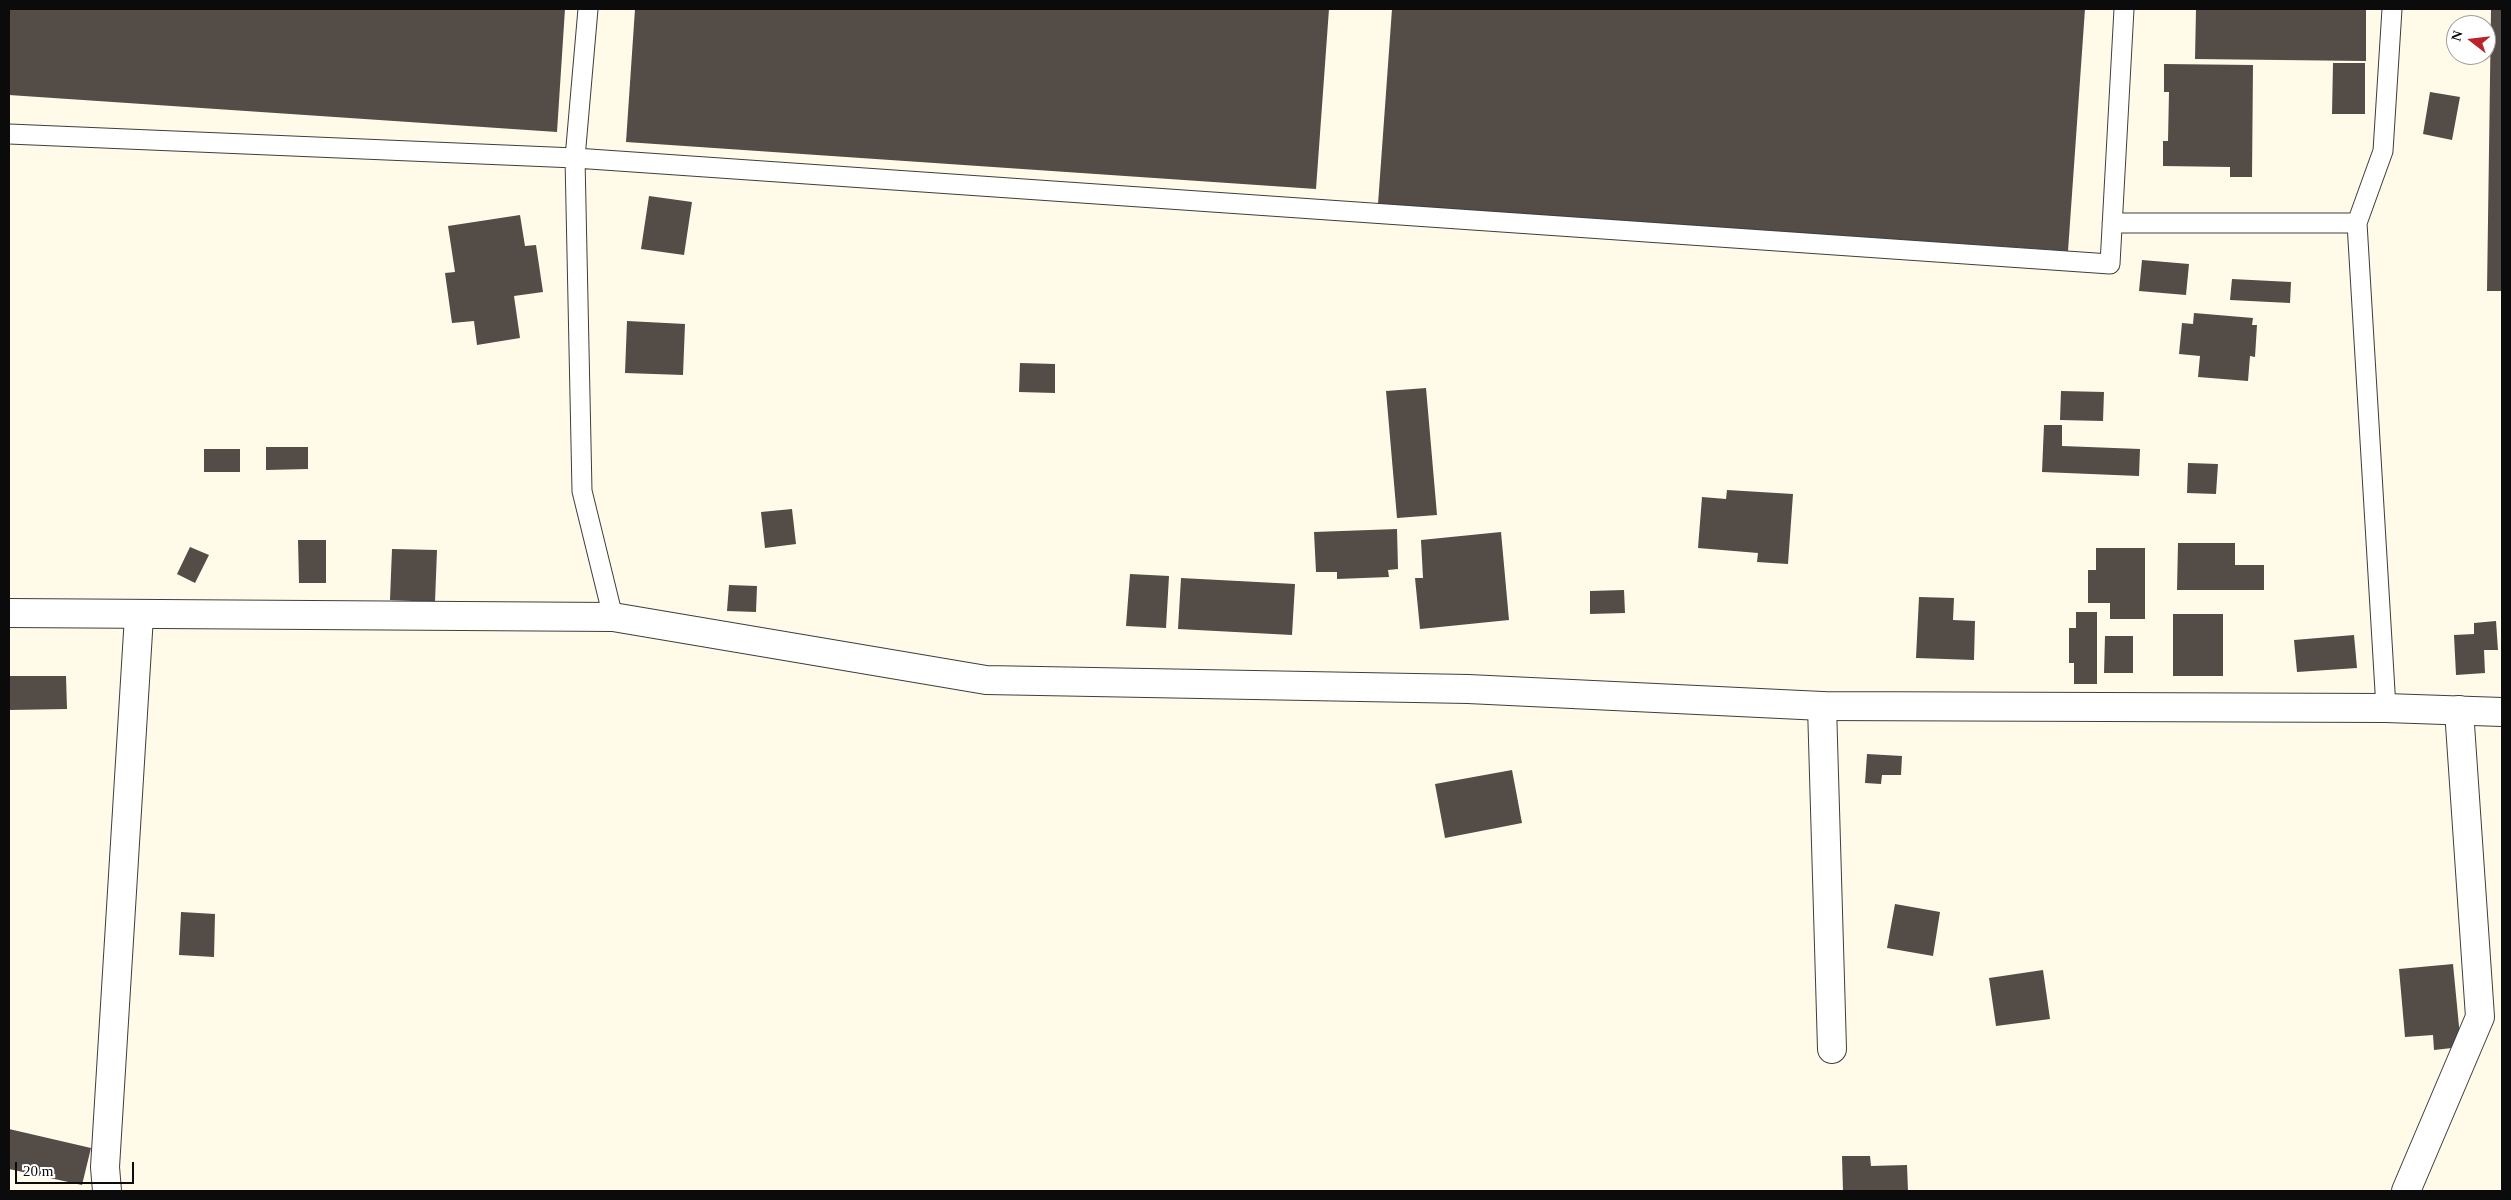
<!DOCTYPE html>
<style>
body{margin:0}
#map{position:relative;width:2511px;height:1200px;overflow:hidden;background:#fffbe8;font-family:Georgia,serif}
canvas{display:block}
.frame{position:absolute;inset:0;border:10px solid #0b0b0b;pointer-events:none}
.north{position:absolute;left:2446px;top:15px;width:50px;height:50px;box-sizing:border-box;background:#fff;border:1px solid #9d9d9d;border-radius:50%;rotate:286deg;font-size:14px;font-weight:700;line-height:20px;text-align:center;color:#0b0b0b}
.north::after{content:'';display:block;margin:auto;width:18px;height:22px;background:#ba2329;clip-path:polygon(50% 0,100% 100%,50% 72%,0 100%)}
.scale{position:absolute;left:15px;top:1162px;width:119px;height:22px;box-sizing:border-box;border:2px solid #0b0b0b;border-top:0;padding-left:6px;font-size:15px;line-height:18px;white-space:nowrap;color:#0b0b0b;-webkit-text-stroke:4px #fff;paint-order:stroke}
</style>
<div id="map">
<canvas width="2511" height="1200"></canvas>
<div class="frame"></div>
<div class="north">N</div>
<div class="scale">20 m</div>
</div>
<script>
const ctx = document.querySelector('canvas').getContext('2d');
ctx.lineJoin = 'round';
function paint(path, color) {
  ctx.fillStyle = color;
  ctx.fill(path, 'evenodd');
}
function strokePath(path, color, width, dash) {
  ctx.strokeStyle = color;
  ctx.lineWidth = width;
  ctx.lineCap = dash ? 'butt' : 'round';
  ctx.setLineDash(dash || []);
  ctx.stroke(path);
}
const building = new Path2D(`
 M9 9H565L557 132 9 95Z
 M635 9H1329L1316 189 626 142Z
 M1392 9H2085L2068 251 1378 204Z
 M2196 9H2366V61L2195 59Z
 M2491 9H2502V291H2487Z
 M2333 63H2365V114H2332Z
 M2164 64 2253 65 2252 177H2230V167L2163 166V141H2168L2169 92H2164Z
 M2430 92 2460 97 2452 140 2423 134Z
 M649 196 692 202 684 255 641 249Z
 M520 215 525 246 536 245 543 292 514 296 520 338 477 345 474 321 452 323 445 273 455 272 448 226Z
 M2142 260 2189 264 2186 295 2139 291Z
 M2232 279 2291 282 2290 303 2230 300Z
 M2194 313 2253 318 2252 325H2257L2255 357 2250 356 2248 381 2198 377 2200 356 2179 354 2182 323 2193 324Z
 M627 321 685 324 683 375 625 373Z
 M1020 363 1055 364V393L1019 392Z
 M1426 388 1437 515 1397 518 1386 391Z
 M2061 391 2104 392 2103 421 2060 420Z
 M2044 425H2062V446L2140 449 2139 476 2042 472Z
 M266 447H308V469L266 470Z
 M204 449H240V472H204Z
 M2188 463 2218 464 2216 494 2187 493Z
 M1727 490 1793 494 1788 564 1757 562 1758 553 1698 548 1702 497 1726 499Z
 M792 509 796 544 765 548 761 512Z
 M1397 529 1398 569 1388 570 1389 577 1337 579V572H1316L1314 532Z
 M1501 532 1509 620 1420 629 1415 578H1423L1421 540Z
 M298 540H326V583H299Z
 M2178 543H2235V565H2264V590H2177Z
 M190 547 209 555 195 583 177 574Z
 M2096 548H2145V619H2110V603H2088V570H2096Z
 M392 549 437 550 435 602 390 600Z
 M1130 574 1169 576 1166 628 1126 626Z
 M1181 578 1295 584 1292 635 1178 629Z
 M729 585 757 586 756 612 727 611Z
 M1624 590 1625 613 1590 614V591Z
 M1919 597 1954 598 1953 620 1975 621 1974 660 1916 658Z
 M2076 612H2097V684H2074V663H2069V628H2076Z
 M2173 614H2223V676H2173Z
 M2496 621 2498 650H2484L2485 673 2456 675 2454 635 2474 634V623Z
 M2354 635 2357 668 2297 672 2294 640Z
 M2105 636H2133V673H2104Z
 M9 676H66L67 709 9 710Z
 M1867 754 1902 756 1901 775H1882L1881 784 1865 783Z
 M1512 770 1522 823 1445 838 1435 784Z
 M1895 904 1940 912 1933 956 1887 948Z
 M181 912 215 914 214 957 179 955Z
 M2453 964 2461 1047 2434 1050 2433 1035 2405 1037 2399 969Z
 M2043 970 2050 1019 1996 1026 1989 978Z
 M9 1129 91 1148 82 1185 9 1169Z
 M1842 1156H1870L1871 1166 1907 1165 1908 1191H1843Z`);
const service = new Path2D(`
 M588 9 575 158 582 491 613 617
 M9 134 575 158 2110 264 2124 9
 M2112 223H2357
 M2386 708 2357 223 2383 151 2392 9`);
const minor = new Path2D(`
 M1822 706 1832 1049
 M107 1191 105 1167 139 616
 M2406 1191 2480 1017 2459 710`);
const tertiary = new Path2D(`
 M9 613 613 617 986 680 1468 689 1822 706 2386 708 2502 712`);
paint(building, '#534c47');
strokePath(service, '#3e3e3e', 21);
strokePath(minor, '#3e3e3e', 30);
strokePath(tertiary, '#3e3e3e', 30);
strokePath(service, '#fff', 19);
strokePath(minor, '#fff', 28);
strokePath(tertiary, '#fff', 28);
</script>
